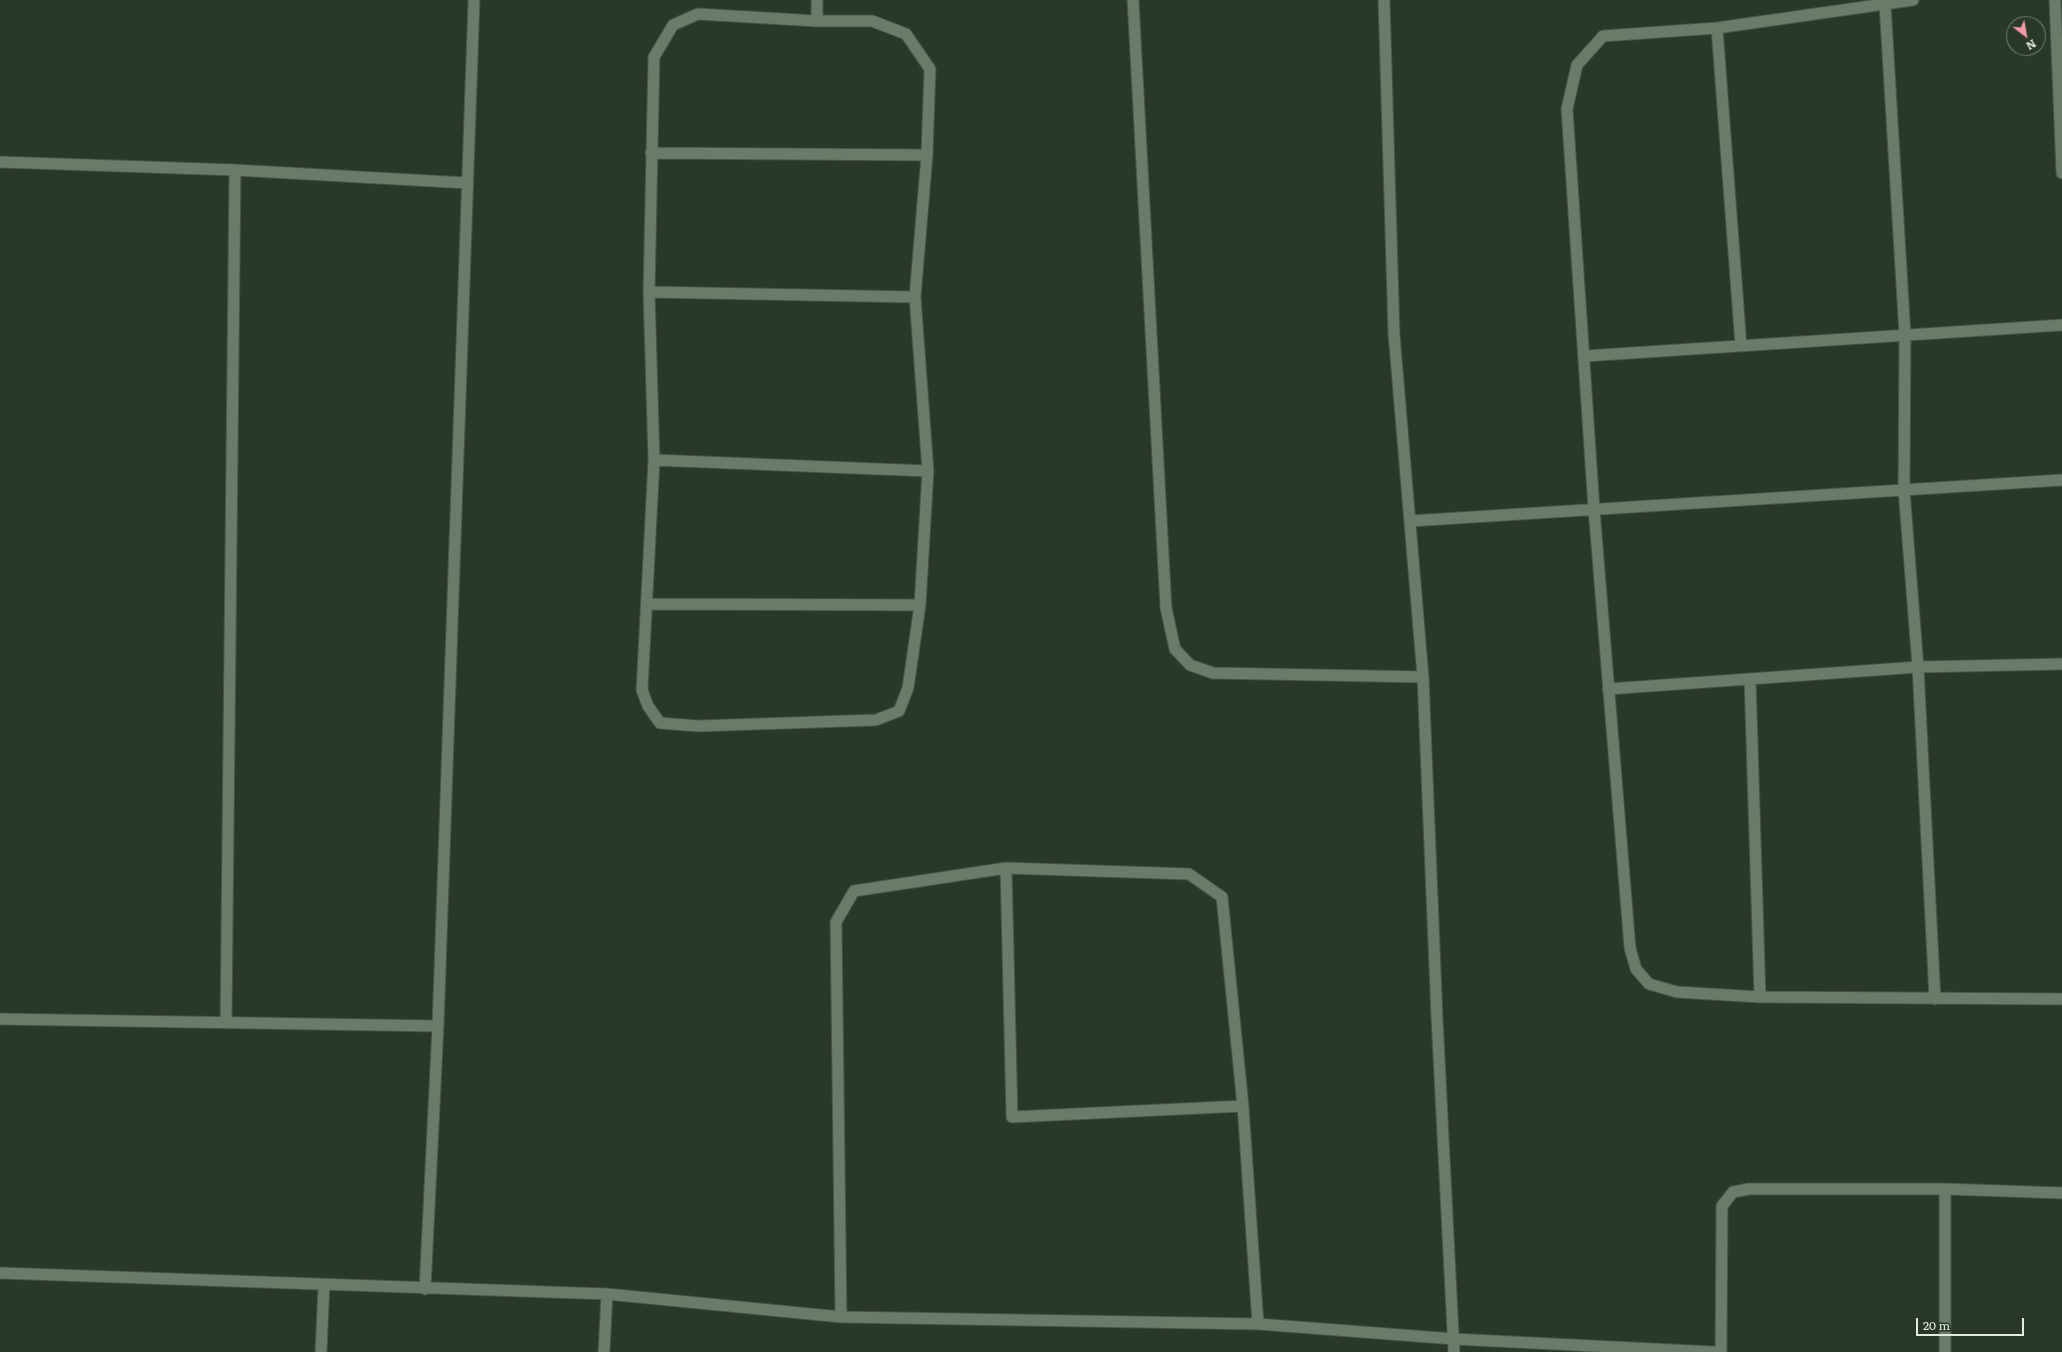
<!DOCTYPE html>
<style>
body{margin:0}
#map{position:relative;width:2062px;height:1352px;overflow:hidden;background:#293829;font-family:Literata,serif}
canvas{display:block}
.north{position:absolute;left:2006px;top:16px;width:40px;height:40px;box-sizing:border-box;background:#293829;border:1px solid #738073;border-radius:50%;rotate:149deg;font-size:11px;font-weight:700;line-height:16px;text-align:center;color:#e1ebe1}
.north::after{content:'';display:block;margin:auto;width:14px;height:18px;background:#f49aa5;clip-path:polygon(50% 0,100% 100%,50% 72%,0 100%)}
.scale{position:absolute;left:1916px;top:1318px;width:108px;height:18px;box-sizing:border-box;border:2px solid #e1ebe1;border-top:0;padding-left:5px;font-size:12px;line-height:14px;white-space:nowrap;color:#e1ebe1;-webkit-text-stroke:3px #293829;paint-order:stroke}
</style>
<div id="map">
<canvas width="2062" height="1352"></canvas>
<div class="north">N</div>
<div class="scale">20 m</div>
</div>
<script>
const ctx = document.querySelector('canvas').getContext('2d');
ctx.lineJoin = 'round';
function strokePath(path, color, width, dash) {
  ctx.strokeStyle = color;
  ctx.lineWidth = width;
  ctx.lineCap = dash ? 'butt' : 'round';
  ctx.setLineDash(dash || []);
  ctx.stroke(path);
}
const minor = new Path2D(`
 M1133 0 1166 608 1175 649 1190 665 1213 673 1423 677
 M1384 0 1394 334 1423 677 1437 1018 1454 1352
 M1913 0 1717 28 1603 36 1577 65 1567 109 1594 509 1630 948 1636 969 1649 984 1677 992 1760 997 2062 999
 M2055 0 2062 173
 M1885 4 1905 335 1904 490 1918 667 1935 999
 M698 14 817 21H872L906 34 930 69 927 155 915 297 928 471 920 605 908 688 899 711 876 720 698 726 660 723 648 706 642 690 654 460 649 292 654 57 673 25Z
 M817 21V0
 M1717 28 1741 346
 M651 153 927 155
 M0 162 235 170 467 183
 M649 292 915 297
 M1585 356 2062 325
 M654 460 928 471
 M1410 521 2062 480
 M647 604 920 605
 M1750 679 1760 997
 M1608 689 1918 667 2062 664
 M1006 868 1012 1117 1243 1106
 M0 1019 438 1026 425 1289
 M226 1023 235 170
 M438 1026 474 0
 M0 1273 607 1294 841 1317 1258 1324 1454 1339 1714 1352
 M841 1317 836 922 854 891 1006 868 1189 874 1222 897 1243 1106 1258 1324
 M321 1352 324 1285
 M604 1352 607 1294
 M1721 1352 1722 1206 1733 1192 1749 1189H1945L2062 1193
 M1945 1352V1189`);
strokePath(minor, '#475447', 13);
strokePath(minor, '#6a7b6a', 11);
</script>
